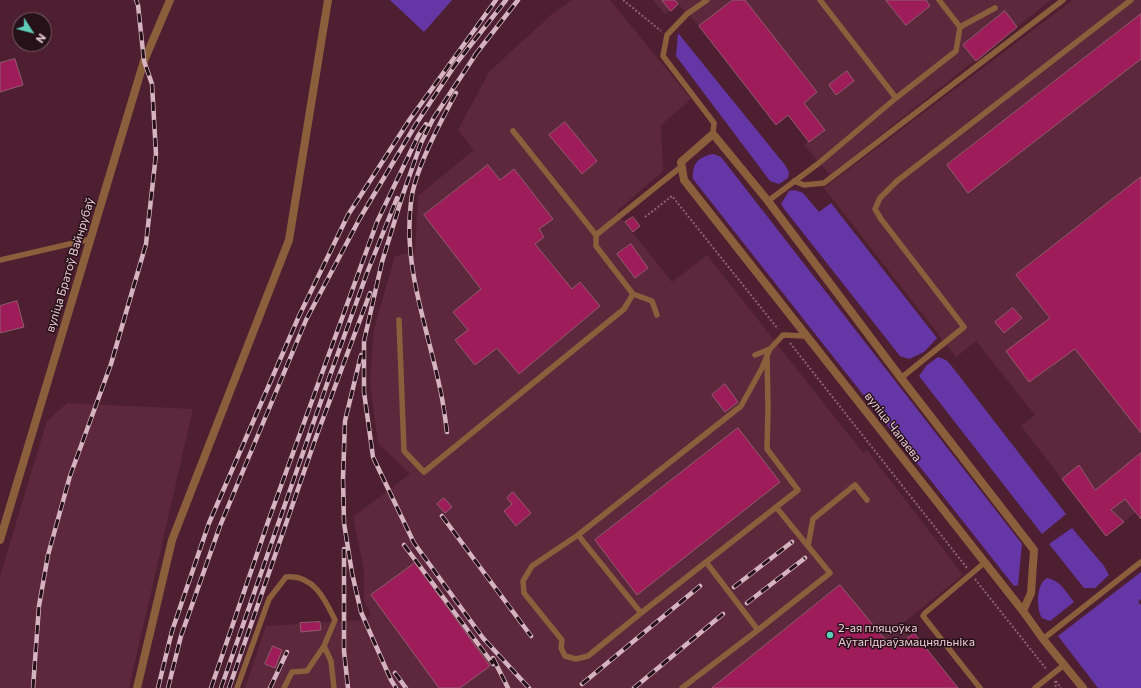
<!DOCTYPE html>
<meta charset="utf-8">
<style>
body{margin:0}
#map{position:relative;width:1141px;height:688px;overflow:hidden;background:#4e1f31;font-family:Commissioner,sans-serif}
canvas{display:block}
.north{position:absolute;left:12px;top:12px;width:40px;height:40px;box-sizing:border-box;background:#271119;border:1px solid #765c65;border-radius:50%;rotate:126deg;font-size:11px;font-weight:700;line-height:16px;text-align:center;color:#eccdd6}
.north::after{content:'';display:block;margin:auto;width:14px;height:18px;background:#5eceb8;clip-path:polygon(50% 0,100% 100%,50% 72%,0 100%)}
</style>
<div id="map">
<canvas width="1141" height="688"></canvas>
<div class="north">N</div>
</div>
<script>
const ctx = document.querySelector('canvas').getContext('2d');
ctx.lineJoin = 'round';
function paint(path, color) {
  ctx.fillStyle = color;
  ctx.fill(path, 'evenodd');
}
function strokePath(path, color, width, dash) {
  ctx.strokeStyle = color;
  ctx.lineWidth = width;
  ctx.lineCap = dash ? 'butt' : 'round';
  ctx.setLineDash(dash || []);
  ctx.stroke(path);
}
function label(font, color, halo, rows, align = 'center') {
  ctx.font = font + ' Commissioner,sans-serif';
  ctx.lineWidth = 3;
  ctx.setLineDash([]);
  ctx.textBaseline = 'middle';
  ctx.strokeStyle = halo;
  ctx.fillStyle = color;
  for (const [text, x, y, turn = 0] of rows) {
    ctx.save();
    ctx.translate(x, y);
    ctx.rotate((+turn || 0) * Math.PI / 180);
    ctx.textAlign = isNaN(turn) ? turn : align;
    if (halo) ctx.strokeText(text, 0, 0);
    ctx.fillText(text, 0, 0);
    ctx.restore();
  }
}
const built = new Path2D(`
 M572 0H610L691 99 661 125 663 171 617 211 620 217 672 282 707 255 863 453 867 450 963 575 902 624 909 637 914 633 958 688H245L266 626 365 620 371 614 364 600V570L353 517 410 474 378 443 370 383 374 329 395 256 415 252 418 196 474 150 458 130 489 72 552 14Z
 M653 0H1051L830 175 804 145 808 140 788 115 776 125 699 26 679 5 665 14Z
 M1073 0H1141V508L1106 536 1021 426 1035 415 976 341 956 357 824 188Z
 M67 403 193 409 129 688H0V576L47 421Z`);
const green = new Path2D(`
 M390 0H452L424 32Z
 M678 33 785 165 789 172 788 178 779 184 770 181 676 56Z
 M713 154 721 157 1022 544 1018 585 1014 586 693 179C692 164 698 157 713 154Z
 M795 190 803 193 819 212 831 203 937 338 924 352 909 359 900 356 785 210 781 204 789 191Z
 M938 357 946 360 950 364 1066 514 1042 534 919 376 927 365Z
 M1072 528 1104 566 1109 575 1095 588H1084L1049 544Z
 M1141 572V599L1138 602 1141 605V688H1098L1058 636Z
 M1047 578C1060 580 1066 592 1074 602L1050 621 1042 618C1036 608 1036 584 1047 578Z`);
const building = new Path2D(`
 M662 0H675L678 4 671 11Z
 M733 0H745L817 92 804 103 825 130 809 142 788 115 776 125 699 26Z
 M886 0H926L930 6 906 25Z
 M1005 11 1017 27 976 61 963 45Z
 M1141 14V59L968 193 947 165Z
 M15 59 23 85 0 92V63Z
 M847 71 854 81 836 95 829 85Z
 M565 122 597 161 582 174 549 135Z
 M488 165 500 180 514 169 553 219 539 229 544 237 535 244 572 289 580 282 600 306 519 374 497 348 475 365 455 340 468 330 453 312 481 289 424 215Z
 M1141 177V433L1075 349 1029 382 1006 351 1050 318 1016 275Z
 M633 217 640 226 633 232 625 222Z
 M631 244 648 268 635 278 617 254Z
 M17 301 24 327 0 333V306Z
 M1013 308 1022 318 1004 333 995 322Z
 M725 384 738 402 725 412 712 395Z
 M738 428 780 482 637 595 595 540Z
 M1141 453V519L1125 499 1111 510 1124 522 1106 536 1062 479 1079 465 1095 490Z
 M513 492 531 513 516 526 504 511 512 504 507 498Z
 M444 498 452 507 445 513 437 504Z
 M415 563 490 666 460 688H439L371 595Z
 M840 585 893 649 914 633 958 688H712Z
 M320 622 321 630 301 632 300 623Z
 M273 646 282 650 275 668 265 664Z`);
const path = new Path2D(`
 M623 0 661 31
 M645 217 672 196 778 329
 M790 343 967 568
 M975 579 1047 670
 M1055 681 1056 688
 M1056 681 1061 688`);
const service = new Path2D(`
 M707 0 687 14 667 35 663 56 714 123 713 134
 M820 0 896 98 956 51 960 27
 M939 0 960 27 995 8
 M513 131 596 235 682 166
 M794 181 804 185 824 183 1063 0
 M768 201 819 163 896 98
 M596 235V246L633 294 652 301 657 315
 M0 260 91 239
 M399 320 404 451 424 472 624 309 633 294
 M755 355 770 349 783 335 805 336
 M767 355 768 408 767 449 798 490 641 613 578 535 741 406 762 368 770 349
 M901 378 964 327 881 219 875 209 880 198 897 181 1131 0
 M578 535 532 566 523 581 524 593 562 640 561 648 565 656 576 659 588 656 641 613
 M808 546 813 519 855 485 867 500
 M758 630 830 573 776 507
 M1043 639 1141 562
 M324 646 331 661 334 688
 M237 688 269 599 286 577C313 574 325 599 335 620L324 646 307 671 292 672 284 688
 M682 688 758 630 706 562
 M980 688 923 616 925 613 984 563
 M1035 688 1064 665`);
const minor = new Path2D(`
 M0 540 144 61 170 0
 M137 688 172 540 289 240 328 0`);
const tertiary = new Path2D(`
 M1023 611 1031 593 1034 550 901 378 768 201 713 134 681 162 684 180 1023 611 1043 639 1083 688`);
const rail = new Path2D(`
 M478 51 433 119 421 143 402 197 382 262 364 341V392L373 457 414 543 483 638 529 688
 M475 55 518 0
 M361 355 345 421 343 478 344 523 352 573 361 612 391 680 396 688
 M447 432C445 416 443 400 439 384 426 323 403 265 411 202 414 171 441 121 456 93
 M442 516 531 636
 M404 545 493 664
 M344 549V651L348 688
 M734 587 792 542
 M747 603 805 558
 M493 658 508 688
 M395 673 406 688
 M582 684 700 586
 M33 688 39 606 48 555 70 476 111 364 146 244 156 154 152 84 144 61 138 5 136 0
 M158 688 172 631 209 523 299 316 348 215 410 119 496 0
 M168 688 181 636 220 526 306 320 360 218 416 124 455 65 506 0
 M211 688 269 519 377 222 418 136 426 124
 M221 688 328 381 367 273 397 198
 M229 688 315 440 370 293
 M270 688 287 652
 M634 688 723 614`);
const markers = [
 [830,635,4,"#5eceb8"]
];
const streetNames = [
 ["вуліца Братоў Вайнрубаў",70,265,-73],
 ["вуліца Чапаева",893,427,52]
];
const poiNames = [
 ["2-ая пляцоўка",838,628],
 ["Аўтагідраўзмацняльніка",838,642]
];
paint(built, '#5d283c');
paint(green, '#6537a6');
paint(building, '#9d1c59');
strokePath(building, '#925c6e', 1);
strokePath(path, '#8c6371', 2, [2, 2]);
strokePath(service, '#8b5f3c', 5.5);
strokePath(minor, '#8b5f3c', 8);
strokePath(tertiary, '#8b5f3c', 8);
strokePath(rail, '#d6b4bf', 4.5);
strokePath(rail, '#271119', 3, [9]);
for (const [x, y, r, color] of markers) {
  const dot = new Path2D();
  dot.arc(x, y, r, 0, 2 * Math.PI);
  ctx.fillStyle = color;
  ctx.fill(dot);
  strokePath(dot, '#271119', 1.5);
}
label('12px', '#eccdd6', '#271119', streetNames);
label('12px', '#eccdd6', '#271119', poiNames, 'left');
</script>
